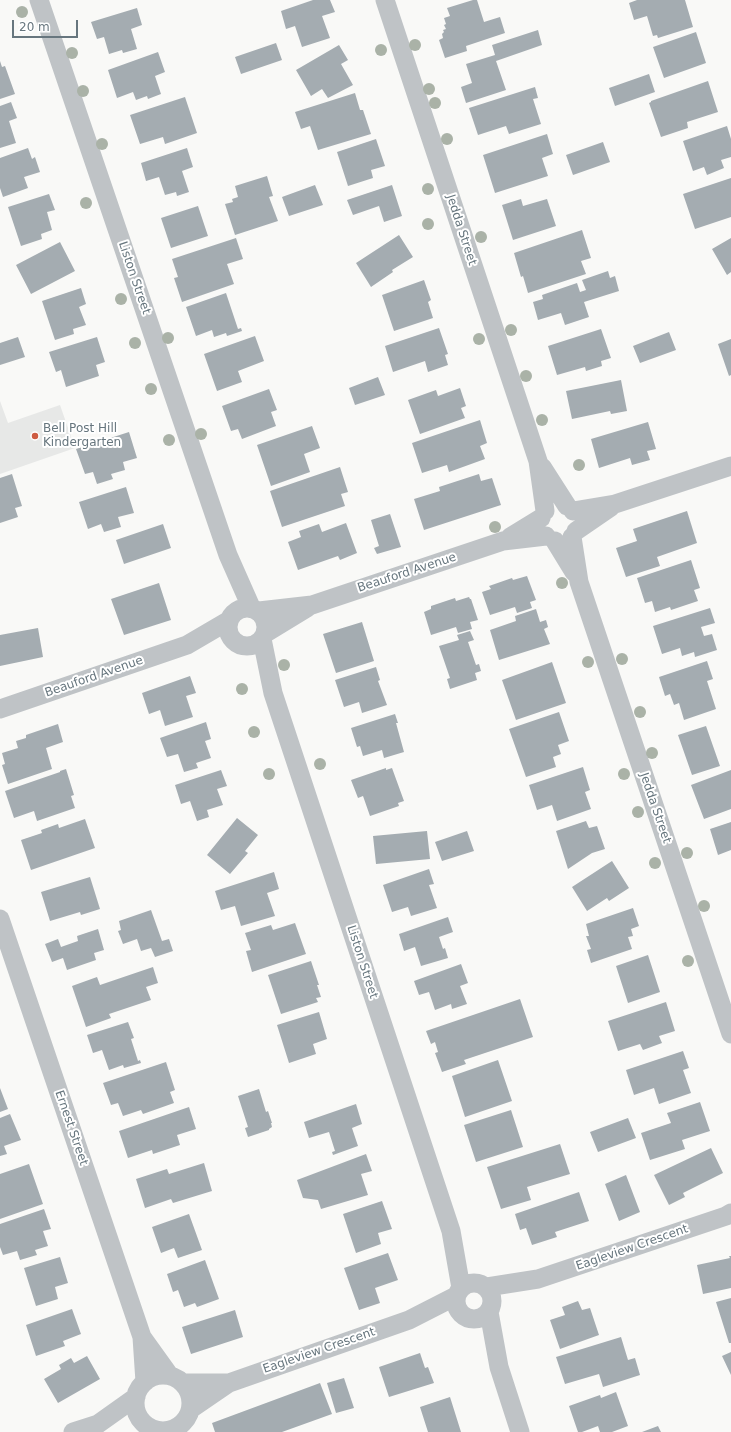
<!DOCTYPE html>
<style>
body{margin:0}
#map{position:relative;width:731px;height:1432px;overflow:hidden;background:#f9f9f7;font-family:"DejaVu Sans",sans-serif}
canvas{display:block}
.scale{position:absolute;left:12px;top:20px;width:66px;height:18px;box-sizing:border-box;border:2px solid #67767e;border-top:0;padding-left:5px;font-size:12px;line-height:14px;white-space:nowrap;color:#67767e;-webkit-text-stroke:3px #fff;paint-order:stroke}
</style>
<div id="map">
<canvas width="731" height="1432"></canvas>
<div class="scale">20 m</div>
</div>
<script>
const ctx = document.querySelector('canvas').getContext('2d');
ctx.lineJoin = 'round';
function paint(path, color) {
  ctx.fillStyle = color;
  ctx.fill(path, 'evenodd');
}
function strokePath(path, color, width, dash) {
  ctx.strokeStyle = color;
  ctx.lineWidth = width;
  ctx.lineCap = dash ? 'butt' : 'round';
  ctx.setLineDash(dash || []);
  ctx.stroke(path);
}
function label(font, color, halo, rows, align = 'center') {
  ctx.font = font + ' "DejaVu Sans",sans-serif';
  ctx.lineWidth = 4;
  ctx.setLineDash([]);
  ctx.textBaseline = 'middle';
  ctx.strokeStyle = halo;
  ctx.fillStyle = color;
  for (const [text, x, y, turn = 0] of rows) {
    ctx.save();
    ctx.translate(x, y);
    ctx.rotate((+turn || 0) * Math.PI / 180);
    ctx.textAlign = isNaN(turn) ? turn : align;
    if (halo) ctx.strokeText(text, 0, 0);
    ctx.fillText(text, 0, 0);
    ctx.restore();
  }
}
const built = new Path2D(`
 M0 401 8 423 60 405 75 448 0 474Z`);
const building = new Path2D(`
 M313 0H330L335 12 322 16 330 38 302 47 295 26 286 29 281 11Z
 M473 0H477L484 22 500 17 505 33 466 46 467 51 445 58 439 40 443 38 442 34 444 32 443 30 446 29 444 25 446 24 444 18 450 16 447 8Z
 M637 0H685L693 27 658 38 657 35 653 36 647 16 634 20 629 3Z
 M137 8 142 25 131 29 137 49 123 53 122 50 109 54 104 37 97 39 91 22Z
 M538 30 542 45 496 61 506 90 466 103 461 87 472 83 466 64 495 55 492 45Z
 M696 32 706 63 664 78 653 47Z
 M276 43 282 60 241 74 235 57Z
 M339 45 348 60 341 64 353 85 328 98 322 89 311 96 296 70Z
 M158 52 165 72 155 76 161 94 148 99 147 96 136 100 133 92 117 98 108 70Z
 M0 61 2 67 5 66 15 94 0 99Z
 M649 74 655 92 615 106 609 88Z
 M708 81 718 112 687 122 688 128 661 137 649 103 651 102V101Z
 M535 87 538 98 533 99 541 124 509 134 506 126 478 135 469 108Z
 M355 93 360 110H363L371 134 318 150 310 126 301 129 295 112Z
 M185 97 197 133 165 144 163 137 140 144 130 115Z
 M11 102 17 118 9 121 16 143 0 148V106Z
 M727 126 731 139V157L721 160 724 168 707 175 704 167 693 171 683 141Z
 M547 134 553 154 542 158 548 176 495 193 483 155Z
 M376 139 385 166 371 170 373 178 348 186 337 152Z
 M603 142 610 162 573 175 566 155Z
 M28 148 32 159 35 157 40 172 24 177 28 188 3 197 0 188V158Z
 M187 148 193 167 182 171 189 192 177 196 176 192 165 195 159 177 146 181 141 163Z
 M267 176 273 196 269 197 278 221 235 235 225 204 233 202 232 199 238 197 235 186Z
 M731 178V217L695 229 683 194Z
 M315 185 323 205 289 216 282 197Z
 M392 185 402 216 384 222 379 206 353 215 347 200Z
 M49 194 55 210 47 212 52 230 41 234 42 239 21 246 8 207Z
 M521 199 523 206 547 199 556 226 513 240 502 205Z
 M198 206 208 236 171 248 161 218Z
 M582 230 591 258 581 261 586 274 528 293 523 276 521 277 514 253Z
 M399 235 413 257 392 270 393 272 371 287 356 263Z
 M236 238 243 259 227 264 234 284 182 302 174 278 178 277 172 259Z
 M731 238V272L727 275 712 249Z
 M60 242 75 271 31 294 16 265Z
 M608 271 610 278 615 276 619 291 584 302 589 317 565 325 561 313 538 320 533 302 543 299 542 295 577 283 580 292 586 290 582 280Z
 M424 280 431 300 428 302 433 318 394 331 382 295Z
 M81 288 86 304 79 307 86 325 73 329 74 334 55 340 42 301Z
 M226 293 238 329 241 328 242 331 227 336 226 333 214 337 212 330 196 336 186 307Z
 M439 328 448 354 445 355 448 365 428 372 425 361 393 372 385 346Z
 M601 329 611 358 601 361 602 366 586 371 585 367 557 375 548 346Z
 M669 332 676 350 640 363 633 346Z
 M255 336 264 361 238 371 242 382 217 391 204 354Z
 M18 337 25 357 0 365V343Z
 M97 337 105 362 96 365 99 376 66 387 61 370 56 372 49 352Z
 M731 339V375L729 376 718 344Z
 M378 377 385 395 355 405 349 388Z
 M621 380 627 411 611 414 610 411 572 419 566 391Z
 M460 388 466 406 461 408 465 418 420 434 408 400 436 390 438 396Z
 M269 389 277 410 271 412 276 426 242 439 238 429 231 431 222 406Z
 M480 420 487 443 480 446 485 459 449 472 447 465 422 473 412 443Z
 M648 422 656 449 647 451 650 460 632 465 630 458 599 468 591 439Z
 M312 426 320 448 304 454 310 472 271 486 257 445Z
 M129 432 137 458 123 462 125 470 111 474 113 479 97 484 93 472 85 474 76 449Z
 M340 467 348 492 341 494 345 506 282 527 270 491Z
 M12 474 22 506 15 508 18 517 0 523V478Z
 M479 474 481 481 492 478 501 505 424 530 414 499 440 491 439 487Z
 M126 487 134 513 118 517 121 527 104 532 101 524 88 529 79 502Z
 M687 511 697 543 657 557 660 566 626 577 616 548 637 541 633 529Z
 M390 514 401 547 377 554 374 548 379 546 371 520Z
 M346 523 357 553 340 560 338 556 298 570 288 542 301 537 299 531 319 524 322 532Z
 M163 524 171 548 124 564 116 540Z
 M691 560 700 588 694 590 698 601 671 610 670 607 655 612 652 601 645 603 637 578Z
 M527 576 536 600 530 602 532 608 517 613 515 607 490 615 482 592 491 589 489 586 512 578 513 580Z
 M159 583 171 620 124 635 111 599Z
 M469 597 470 599H471L478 620 470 622 472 629 458 633 456 627 431 635 424 612 431 609V606L455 598 456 601Z
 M710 608 715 623 701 627 704 636 712 634 717 650 695 657 694 652 682 656 680 648 662 654 653 626Z
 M536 609 540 622 546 620 548 627 544 629 550 644 499 660 490 630 516 621 515 616Z
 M362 622 374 661 336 673 323 634Z
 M38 628 43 657 0 666V635Z
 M470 631 474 640 468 642 476 665 479 664 481 671 475 673 477 680 450 689 447 679 450 678 439 646 459 640 457 635Z
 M707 661 713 679 707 681 716 709 684 720 679 703 674 705 670 694 665 696 659 677Z
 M552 662 566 703 516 720 502 680Z
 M376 667 380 680 378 681 387 705 362 713 359 702 344 707 335 680Z
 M190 676 196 693 186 696 193 717 165 726 160 710 149 714 142 693Z
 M559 712 569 741 558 745 561 754 553 757 556 767 526 777 509 729Z
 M395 714 398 723H396L404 752 384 758 382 750 363 756 360 746 357 747 351 728Z
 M206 722 211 739 205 741 211 758 196 763 198 768 184 772 178 754 167 757 160 738Z
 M58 724 63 742 46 748 52 769 8 784 2 765 5 764 2 753 18 748 16 741 26 738V735Z
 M706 726 720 766 692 775 678 735Z
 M583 767 590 790 585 792 591 809 557 821 552 805 537 810 529 785Z
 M386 768V770L392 768 404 801 398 803 399 806 370 816 363 796 358 798 351 780Z
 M66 769 74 795 71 796 75 808 37 821 34 811 14 818 5 791 60 772V771Z
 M221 770 227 786 217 789 223 805 207 810 209 817 197 821 190 801 181 804 175 785Z
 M731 770V809L704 819 691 785Z
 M237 818 258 835 245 851 248 853 230 874 207 855Z
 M85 819 95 848 31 870 21 840 42 833 41 830 58 824 59 828Z
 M586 821 589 828 597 826 605 849 592 853 568 869 556 831Z
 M731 822V850L718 855 710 829Z
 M427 831 430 859 376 864 373 836Z
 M467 831 474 851 442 861 435 842Z
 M612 861 629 888 609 901 607 898 587 911 572 887Z
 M429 869 434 884 429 885 437 908 411 916 408 907 392 912 383 885Z
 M274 872 279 889 267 893 275 916 241 926 235 906 221 910 215 891Z
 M90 877 100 909 81 915 80 912 50 921 41 892Z
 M633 908 639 926 631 929 633 936 628 937 632 949 591 963 587 950 591 949 586 936H589L586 924Z
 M151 910 162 941 169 939 173 951 155 957 151 948 141 951 137 939 123 944 118 931 121 930 119 921Z
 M448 917 453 932 439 937 443 949 445 948 448 958 421 966 415 947 404 951 399 934Z
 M295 923 306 954 252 972 246 951 251 950 245 933 271 925 273 930Z
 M98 929 104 950 94 953 96 960 67 970 63 958 52 962 45 944 58 939 61 947 78 941 77 936Z
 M648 955 660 992 628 1003 616 966Z
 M311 961 319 985H317L321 997 316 998 318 1002 281 1014 268 975Z
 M461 964 468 983 460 986 467 1004 452 1009 451 1004 435 1010 429 992 419 995 414 981Z
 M153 967 158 983 146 987 151 1000 109 1014 111 1018 86 1027 72 986 97 977 100 985Z
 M520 999 533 1037 464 1060 466 1064 442 1072 435 1053 438 1052 435 1042 431 1044 426 1031Z
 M666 1002 675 1031 659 1036 662 1043 643 1050 640 1044 618 1051 608 1021Z
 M319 1012 327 1039 313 1044 316 1054 289 1063 277 1025Z
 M128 1022 134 1038 131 1039 138 1061 140 1060 141 1063 124 1068 123 1065 109 1070 102 1050 93 1053 87 1035Z
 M683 1051 689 1068 683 1070 691 1093 659 1104 654 1088 634 1095 626 1070Z
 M498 1060 512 1101 465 1117 452 1076Z
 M166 1062 175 1090 170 1092 174 1103 143 1114 141 1110 123 1116 118 1103 111 1105 103 1083Z
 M0 1088 8 1109 0 1112Z
 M259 1089 266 1112 268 1111 272 1123H271L272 1127 269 1129V1130L248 1137 245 1128 248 1127 238 1096Z
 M700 1102 710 1131 682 1140 685 1149 650 1160 641 1133 671 1123 667 1113Z
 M356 1104 362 1124 352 1128 358 1146 333 1155 332 1152 335 1151 329 1132 309 1138 304 1122Z
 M189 1107 196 1129 177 1135 180 1145 153 1154 152 1150 128 1158 119 1131Z
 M511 1110 523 1147 476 1162 464 1125Z
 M10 1114 21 1140 4 1146 7 1154 0 1156V1118Z
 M628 1118 636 1138 598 1152 590 1132Z
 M560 1144 570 1174 527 1187 531 1200 501 1209 487 1167Z
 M711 1148 723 1173 683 1193 685 1197 669 1205 654 1175Z
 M366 1154 372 1171 361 1174 368 1195 321 1209 318 1200 303 1198 297 1180Z
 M204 1163 212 1191 173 1203 171 1199 145 1208 136 1179 167 1169 169 1174Z
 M29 1164 43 1204 0 1219V1174Z
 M626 1175 640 1212 619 1221 605 1184Z
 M579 1192 589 1221 555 1232 557 1237 532 1245 526 1228 520 1230 515 1214Z
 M382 1201 392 1229 378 1233 381 1244 356 1253 343 1214Z
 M44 1209 51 1229 43 1231 48 1246 35 1250 37 1255 20 1260 17 1251 3 1255 0 1247V1224Z
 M189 1214 202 1250 178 1258 174 1248 161 1253 152 1227Z
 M388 1253 398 1280 375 1288 380 1303 359 1310 344 1268Z
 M729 1256H731V1288L703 1294 697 1265 730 1258Z
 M60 1257 68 1283 55 1287 58 1299 36 1306 24 1268Z
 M205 1260 219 1299 197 1307 195 1303 184 1307 178 1290 173 1292 167 1274Z
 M731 1298V1343H729L716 1302Z
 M578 1301 582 1310 590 1308 599 1335 560 1349 550 1320 565 1315 562 1307Z
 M72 1309 81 1334 63 1341 65 1346 36 1356 26 1325Z
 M235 1310 243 1337 191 1354 182 1327Z
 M621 1337 628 1360 635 1358 640 1375 603 1387 599 1374 565 1384 556 1357Z
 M731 1352V1375L722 1356Z
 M420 1353 425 1368 428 1367 434 1383 389 1397 379 1367Z
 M87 1356 100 1379 58 1403 44 1379 61 1369 59 1365 71 1358 74 1363Z
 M344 1378 354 1408 336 1413 327 1383Z
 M320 1383 332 1414 282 1432H215L212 1423Z
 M616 1392 628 1426 612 1432H600L598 1426 582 1432H578L569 1406 600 1395 601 1398Z
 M450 1397 461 1432H428L420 1407Z
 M658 1426 661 1432H642Z`);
const minor = new Path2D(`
 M39 0 228 555 251 607
 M385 0 538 461 545 511
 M542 467 567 506
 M573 511 615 504 731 466
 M576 531 611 507
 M510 537 541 518
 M572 537 579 582 731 1034
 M555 541 574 572
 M228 627a19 19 0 1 1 38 0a19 19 0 1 1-38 0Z
 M259 611 312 605 503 541 546 536
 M266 633 307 608
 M262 639 273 693 451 1231 461 1288
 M0 709 187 645 228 621
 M0 919 142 1337 145 1382
 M456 1301a18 18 0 1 1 36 0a18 18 0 1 1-36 0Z
 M487 1287 538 1279 726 1216 731 1213
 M489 1312 499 1367 520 1432
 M142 1337 170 1376
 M135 1403a28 28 0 1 1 56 0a28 28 0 1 1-56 0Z
 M183 1383H229
 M191 1409 229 1383 409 1320 456 1296
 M73 1432 98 1424 136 1397`);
const trees = [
 [22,12],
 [415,45],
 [381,50],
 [72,53],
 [429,89],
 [83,91],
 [435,103],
 [447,139],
 [102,144],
 [428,189],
 [86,203],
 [428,224],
 [481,237],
 [121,299],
 [511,330],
 [168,338],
 [479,339],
 [135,343],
 [526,376],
 [151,389],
 [542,420],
 [201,434],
 [169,440],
 [579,465],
 [495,527],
 [562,583],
 [622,659],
 [588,662],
 [284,665],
 [242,689],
 [640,712],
 [254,732],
 [652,753],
 [320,764],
 [269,774],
 [624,774],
 [638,812],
 [687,853],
 [655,863],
 [704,906],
 [688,961]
];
const markers = [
 [35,436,4,"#ce5b42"]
];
const streetNames = [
 ["Jedda Street",461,230,72],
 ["Liston Street",134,278,71],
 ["Beauford Avenue",407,573,-18],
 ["Beauford Avenue",94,677,-19],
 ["Jedda Street",655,808,71],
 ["Liston Street",362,962,72],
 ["Ernest Street",71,1128,71],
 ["Eagleview Crescent",632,1248,-19],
 ["Eagleview Crescent",319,1351,-19]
];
const poiNames = [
 ["Bell Post Hill",43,429],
 ["Kindergarten",43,443]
];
paint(built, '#e7e8e7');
paint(building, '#a4acb1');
strokePath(minor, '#bfc3c6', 19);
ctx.fillStyle = '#aab2a7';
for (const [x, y] of trees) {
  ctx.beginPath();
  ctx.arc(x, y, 6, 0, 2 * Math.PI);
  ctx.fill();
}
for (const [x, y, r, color] of markers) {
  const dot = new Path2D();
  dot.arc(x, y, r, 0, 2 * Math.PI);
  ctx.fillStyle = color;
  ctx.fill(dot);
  strokePath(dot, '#fff', 1.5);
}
label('12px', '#67767e', '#fff', streetNames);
label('12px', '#67767e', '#fff', poiNames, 'left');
</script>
